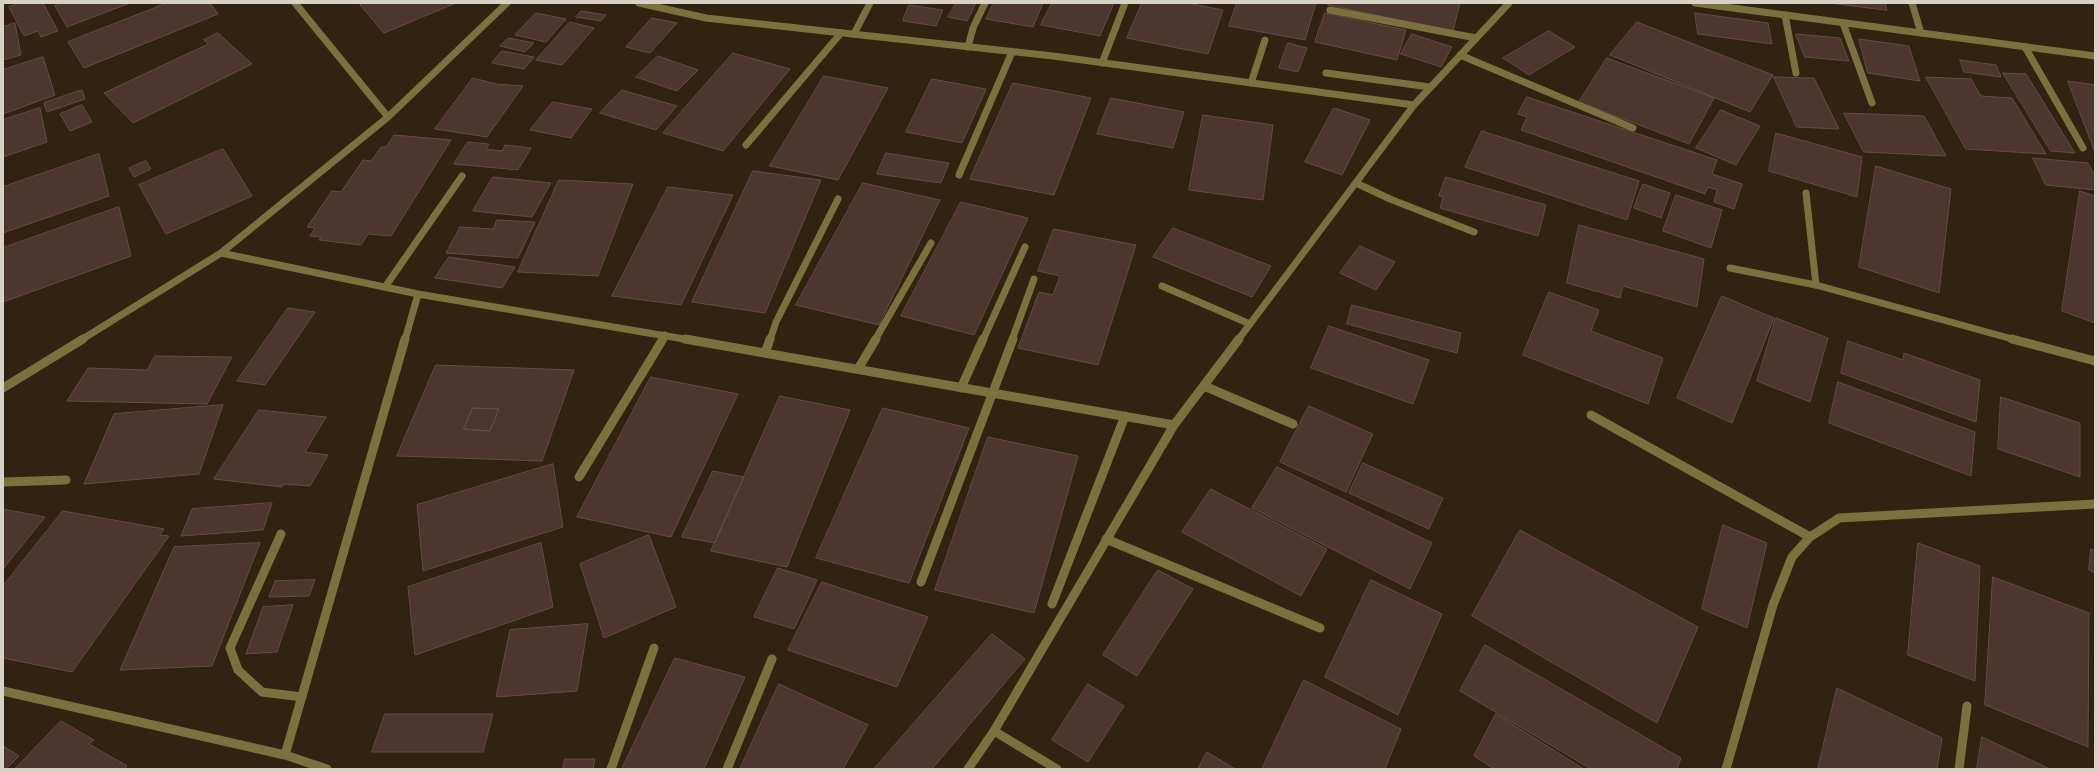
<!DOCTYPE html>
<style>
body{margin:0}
#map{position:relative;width:2098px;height:772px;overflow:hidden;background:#312212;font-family:Quicksand,sans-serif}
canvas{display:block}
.frame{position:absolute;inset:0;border:4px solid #d9d0c6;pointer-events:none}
</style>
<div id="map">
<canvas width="2098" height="772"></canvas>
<div class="frame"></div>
</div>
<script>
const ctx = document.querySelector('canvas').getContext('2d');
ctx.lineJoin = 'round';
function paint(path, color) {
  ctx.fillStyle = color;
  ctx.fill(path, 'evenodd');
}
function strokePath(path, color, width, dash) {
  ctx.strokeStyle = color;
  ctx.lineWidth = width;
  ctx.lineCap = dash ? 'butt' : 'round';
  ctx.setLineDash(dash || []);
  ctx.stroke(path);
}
const building = new Path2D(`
 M20 3H43L58 31 41 37 38 31 24 36 9 7Z
 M62 3H130L67 27 55 6Z
 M167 3H210L218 14 84 68 68 42Z
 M365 3H456L384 33 360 5Z
 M956 3H976L967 21 948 17Z
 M994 3H1043L1033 27 986 19Z
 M1052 3H1114L1100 36 1041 25Z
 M1142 3H1187L1223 10 1208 54 1127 38Z
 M1237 3H1316L1305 40 1229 26Z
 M1329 3H1460L1453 31 1328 5Z
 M1831 3H1885L1887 10Z
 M909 5 943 10 936 26 903 21Z
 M581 11 606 15 601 21 576 17Z
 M536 13 566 19 546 42 515 35Z
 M1325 13 1406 30 1397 60 1315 42Z
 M1695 13 1768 23 1772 44 1698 34Z
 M652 18 677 23 650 53 626 47Z
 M570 22 594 28 562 65 536 60Z
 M1637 22 1773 75 1750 112 1610 55Z
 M15 23 21 55 3 60V27Z
 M1549 31 1575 47 1529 75 1503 58Z
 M218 33 252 64 133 123 104 93 208 44 204 40Z
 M1412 34 1452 47 1441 67 1401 54Z
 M1796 34 1840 38 1849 61 1805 57Z
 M509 38 534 43 525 52 500 46Z
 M1859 39 1909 46 1920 81 1868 73Z
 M1288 43 1307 48 1298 72 1279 68Z
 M502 51 534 57 524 69 492 63Z
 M733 53 790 69 723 151 663 133Z
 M658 56 698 70 677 91 636 77Z
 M43 57 55 95 3 114V70Z
 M1607 58 1714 98 1689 144 1579 102Z
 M1960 60 1996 65 2001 77 1964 72Z
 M2003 73 2026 74 2075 153 2051 151Z
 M824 76 888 88 838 180 770 166Z
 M1774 77 1814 78 1839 129 1797 127Z
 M1926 77 1971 79 1981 96 2012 98 2046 154 1966 149Z
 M473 78 496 84 523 86 487 137 435 129Z
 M932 79 986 89 962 143 906 132Z
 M2068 81 2095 85V152Z
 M1013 83 1091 98 1054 195 970 179Z
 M82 90 85 99 47 112 44 103Z
 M622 90 677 106 656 130 600 113Z
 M1527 97 1717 160 1712 174 1742 184 1734 209 1714 202 1717 190 1708 187 1705 194 1521 130 1527 117 1518 114Z
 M1111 98 1184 112 1173 148 1097 134Z
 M553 102 592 109 571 138 530 130Z
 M82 105 92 122 70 131 60 114Z
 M40 108 47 142 3 157V120Z
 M1334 108 1370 120 1342 175 1305 162Z
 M1721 110 1760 126 1736 165 1696 148Z
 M1844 113 1924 116 1946 156 1864 152Z
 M1203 115 1273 125 1263 200 1189 190Z
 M1482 131 1639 181 1627 220 1465 167Z
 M1776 133 1862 157 1857 197 1769 171Z
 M394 135 451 140 391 236 368 234 361 245 319 240 321 237 310 236 315 228 307 227 332 191 341 192 363 160 371 161 381 147H386Z
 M468 142 489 144 486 149 502 151 505 145 531 148 518 170 454 164Z
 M223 149 252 196 166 234 139 185Z
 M886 153 949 163 941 183 877 174Z
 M99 154 109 196 3 233V187Z
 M2033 158 2088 163 2095 176V190L2046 185Z
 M146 161 151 169 134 177 129 168Z
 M1876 166 1951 189 1939 293 1859 267Z
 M753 171 821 180 765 313 692 302Z
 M493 177 551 183 532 217 473 211Z
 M1446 177 1546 205 1538 236 1440 208 1443 197 1439 196Z
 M559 180 633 184 598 276 518 272Z
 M863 183 940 200 879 325 796 305Z
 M1643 184 1670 193 1661 218 1634 208Z
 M668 187 733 195 681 305 612 296Z
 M2080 191 2095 196V323L2062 311Z
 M1676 195 1722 210 1711 248 1663 231Z
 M961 202 1028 218 974 335 901 316Z
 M119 207 131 256 3 302V248Z
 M497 220 535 222 518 258 446 253 460 227 493 229Z
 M1579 225 1704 259 1697 307 1623 286 1620 298 1567 283Z
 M1173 228 1271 266 1252 297 1153 257Z
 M1054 229 1136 245 1098 365 1018 348 1039 292 1053 295 1060 276 1038 271Z
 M1360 246 1395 262 1376 290 1340 273Z
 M449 257 515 267 502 288 435 278Z
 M1549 292 1599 310 1591 331 1663 358 1648 404 1523 355Z
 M1722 296 1774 318 1732 423 1677 398Z
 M1352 305 1461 333 1457 353 1347 324Z
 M288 308 315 312 265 385 237 381Z
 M1776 318 1828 338 1810 402 1757 381Z
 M1329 326 1429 360 1413 404 1311 368Z
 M1848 341 1903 360 1904 353 1980 380 1976 422 1841 373Z
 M155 356 232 357 207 404 67 401 88 368 147 370Z
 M436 365 574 370 542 461 397 456ZM473 408 499 409 490 431 464 429Z
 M651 377 738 394 671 537 577 517Z
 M1838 382 1975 432 1971 476 1829 423Z
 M780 396 850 410 787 567 711 551Z
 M2001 397 2080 423V477L1998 449Z
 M223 405 199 474 84 484 114 414Z
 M1309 406 1373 434 1346 492 1280 462Z
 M473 408 499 409 490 431 464 429Z
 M883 408 969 428 909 583 816 558Z
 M259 410 326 417 305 452 328 455 310 486 284 484 282 487 214 479Z
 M988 437 1078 456 1034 613 935 590Z
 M1363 463 1443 498 1429 529 1349 493Z
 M553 464 563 527 423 571 417 505Z
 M1277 467 1432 543 1410 589 1252 508Z
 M713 471 744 477 715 543 682 537Z
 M1211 489 1327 549 1301 596 1182 532Z
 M272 503 263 530 181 536 192 509Z
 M3 509 45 517 3 569Z
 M63 511 164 529 160 535 169 536 72 672 3 658V586Z
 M1723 525 1767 543 1747 628 1702 609Z
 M1520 530 1698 627 1657 723 1472 616Z
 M649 535 676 607 604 638 580 564Z
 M260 543 212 666 120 670 174 547Z
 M541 543 553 607 415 655 408 587Z
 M1918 543 1980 566 1975 681 1908 655Z
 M2091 549 2095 551V573L2089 570Z
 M778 568 817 580 794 629 754 617Z
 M1158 570 1193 589 1137 676 1103 655Z
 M1993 577 2089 613 2088 747 1985 705Z
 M315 580 309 596 269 597 275 581Z
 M1371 580 1442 614 1398 715 1325 677Z
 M822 582 928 617 897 687 788 650Z
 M293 605 277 652 246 654 263 607Z
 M588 624 577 691 496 697 510 630Z
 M992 634 1025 659 932 769H874Z
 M1485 645 1681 758 1677 769H1591L1460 691Z
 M675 658 745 677 704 769H622Z
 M1304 680 1401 729 1385 769H1262Z
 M779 684 868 725 843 769H740Z
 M1088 684 1124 706 1088 762 1052 740Z
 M1837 688 1942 738 1937 769H1818Z
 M385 714H493L483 752H372Z
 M1496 714 1584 769H1494L1474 756Z
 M61 721 94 740 89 744 127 766 125 769H15Z
 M1982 737 2050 769H1977Z
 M3 746 19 756 6 769H3Z
 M1207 752 1235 769H1198Z
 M565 759H595L593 769H563Z`);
const laneFar1 = new Path2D(`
 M1912 3 1921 33
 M1330 10 1476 38
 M1785 15 1796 73
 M1843 23 1872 103
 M854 34 870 3
 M968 47 973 28 985 3
 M2025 47 2083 148
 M1460 55 1633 128
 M1102 63 1125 3
 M1326 73 1430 87
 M1251 83 1265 40
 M746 145 841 33
 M959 175 1012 52
 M1356 183 1390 199 1474 232
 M1806 193 1816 285
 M1162 286 1250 324
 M385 287 462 176
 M662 340 665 335
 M770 340 776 322 838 199
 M875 340 931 243
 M983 340 1025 247
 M1012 340 1034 279`);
const lane = new Path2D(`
 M765 353 770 339
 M858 369 876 339
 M1204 386 1293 424
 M961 388 983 339
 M1591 415 1810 537
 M579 477 663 339
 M3 482 66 480
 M281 534 230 648 238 670 262 692 302 697
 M1106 539 1320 628
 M921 582 1013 339
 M1052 604 1125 416
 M994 731 1057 769
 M611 769 654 648
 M727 769 772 659
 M1959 769 1967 706`);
const streetFar1 = new Path2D(`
 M295 3 388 117
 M639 3 706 18 1053 56 1414 105
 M1695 3 2095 56
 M221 253 418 294 690 340
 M1730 268 1816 285 2016 340
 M81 340 221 253 388 117 507 3
 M405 340 418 294
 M1238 340 1414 105 1509 3`);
const street = new Path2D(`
 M685 339 1174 425
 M2012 339 2095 361
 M3 388 83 339
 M3 691 285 755 327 769
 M285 755 405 339
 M968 769 994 731 1174 425 1239 339
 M1726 769 1773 605 1792 557 1810 537 1839 518 2095 504`);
paint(building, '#4c362d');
strokePath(building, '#634c43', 1);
strokePath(laneFar1, '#7c713e', 7);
strokePath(lane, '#7c713e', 9);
strokePath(streetFar1, '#7c713e', 7);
strokePath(street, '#7c713e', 9);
</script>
